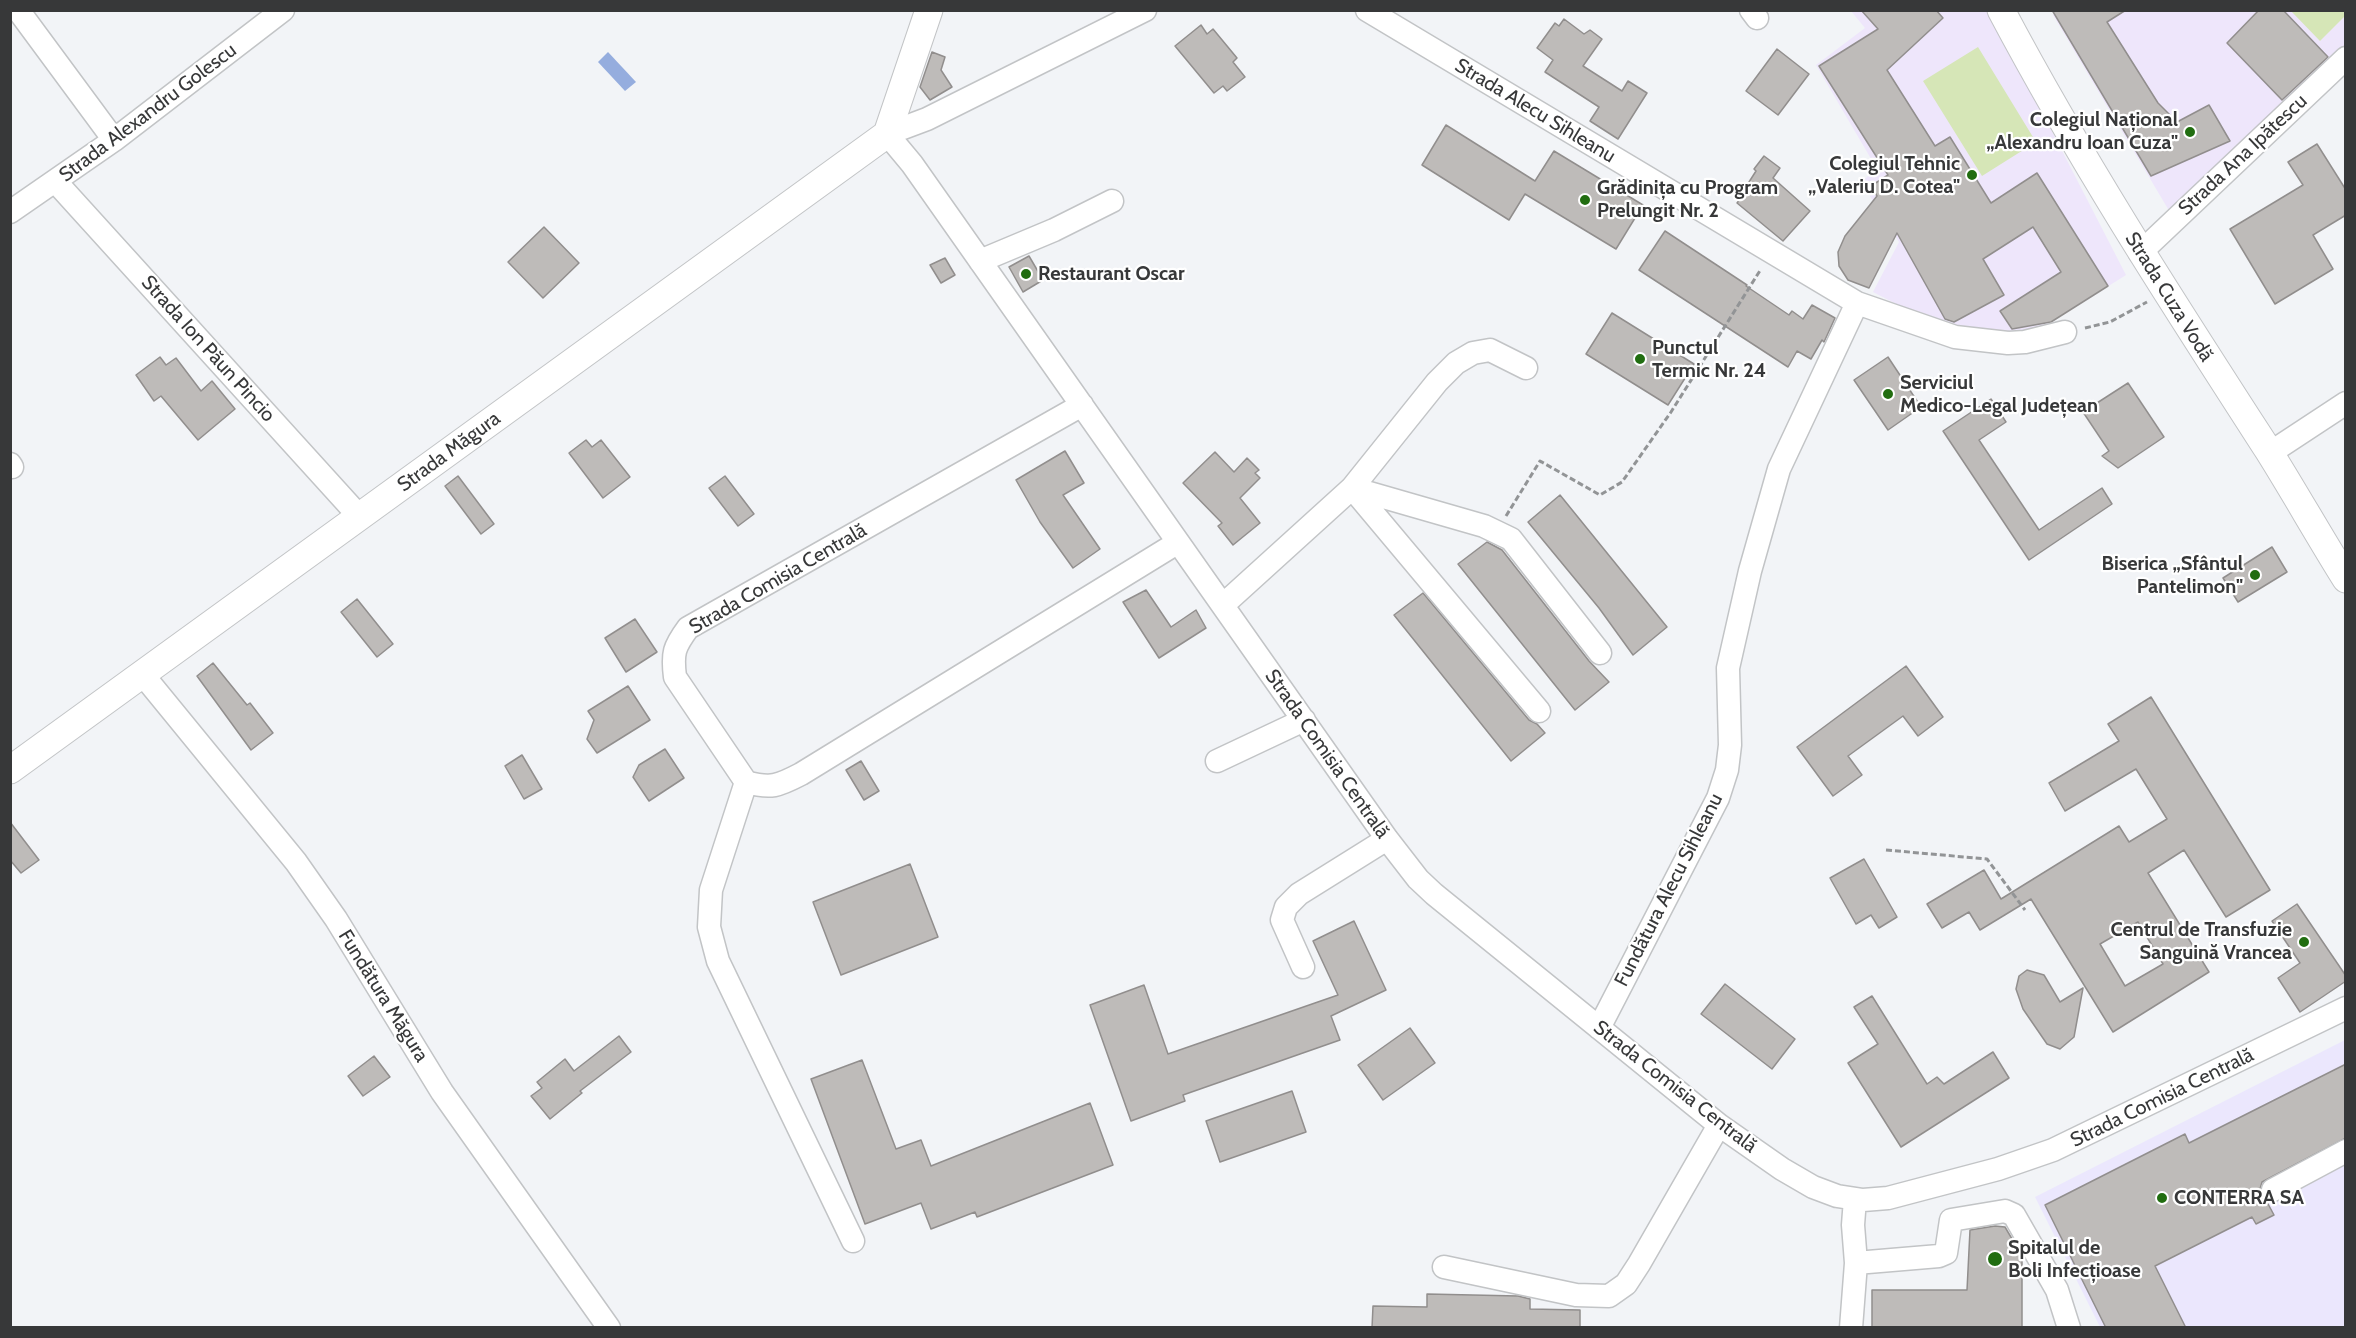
<!DOCTYPE html>
<meta charset="utf-8">
<style>
body{margin:0}
#map{position:relative;width:2356px;height:1338px;overflow:hidden;background:#f2f4f7;font-family:Cabin,sans-serif}
canvas{display:block}
.frame{position:absolute;inset:0;border:12px solid #373839;pointer-events:none}
</style>
<div id="map">
<canvas width="2356" height="1338"></canvas>
<div class="frame"></div>
</div>
<script>
const ctx = document.querySelector('canvas').getContext('2d');
ctx.lineJoin = 'round';
function paint(path, color) {
  ctx.fillStyle = color;
  ctx.fill(path, 'evenodd');
}
function strokePath(path, color, width, dash) {
  ctx.strokeStyle = color;
  ctx.lineWidth = width;
  ctx.lineCap = dash ? 'butt' : 'round';
  ctx.setLineDash(dash || []);
  ctx.stroke(path);
}
function label(font, color, halo, rows, align = 'center') {
  ctx.font = font + ' Cabin,sans-serif';
  ctx.lineWidth = 4.5;
  ctx.setLineDash([]);
  ctx.textBaseline = 'middle';
  ctx.strokeStyle = halo;
  ctx.fillStyle = color;
  for (const [text, x, y, turn = 0] of rows) {
    ctx.save();
    ctx.translate(x, y);
    ctx.rotate((+turn || 0) * Math.PI / 180);
    ctx.textAlign = isNaN(turn) ? turn : align;
    if (halo) ctx.strokeText(text, 0, 0);
    ctx.fillText(text, 0, 0);
    ctx.restore();
  }
}
const industrial = new Path2D(`
 M2345 1040V1327H2100L2035 1197Z`);
const education = new Path2D(`
 M2057 10 2345 11V51L2171 214 2053 15Z
 M1851 11H1990L2126 275 2020 342 1953 333 1873 292 1899 242 1861 182 1877 169 1816 65 1865 28Z`);
const green = new Path2D(`
 M2291 11H2345V16L2320 41Z
 M1978 47 2036 142 1982 176 1923 81Z`);
const water = new Path2D(`
 M608 52 636 82 625 91 598 62Z`);
const building = new Path2D(`
 M1861 10H1936L1943 18 1887 70 1935 146 1950 137 1991 203 2037 173 2108 286 2051 322 2012 329 2000 311 2061 272 2033 227 1983 259 2004 295 1954 322 1945 319 1897 233 1869 288 1848 280 1839 266 1838 252 1845 236 1877 196 1871 186 1888 175 1819 66 1878 29Z
 M2052 10H2126L2107 22 2158 103 2177 122 2209 105 2230 141 2151 176Z
 M2259 10H2283L2328 57 2282 100 2227 43Z
 M1564 19 1584 34 1590 30 1602 39 1583 66 1622 91 1628 81 1647 93 1618 139 1590 121 1599 107 1545 72 1553 60 1537 48 1555 23 1559 26Z
 M1201 25 1207 34 1213 29 1237 58 1233 62 1245 77 1227 91 1223 86 1214 93 1175 46Z
 M1777 49 1809 74 1778 115 1746 91Z
 M932 52 945 57 941 70 952 87 930 100 920 87Z
 M1446 125 1535 181 1554 151 1643 205 1616 249 1525 194 1509 220 1422 165Z
 M2317 144 2346 190V215L2313 235 2333 269 2275 304 2230 229 2303 185 2288 162Z
 M1764 156 1780 168 1773 178 1810 211 1783 241 1737 203 1752 184 1749 182 1756 171 1754 169Z
 M544 227 579 263 543 298 508 262Z
 M1665 231 1747 285 1746 286 1789 315 1792 311 1803 319 1812 305 1835 318 1824 342 1822 340 1811 359 1797 351 1788 367 1639 270Z
 M1029 256 1043 280 1023 292 1009 267Z
 M945 258 955 275 941 283 930 265Z
 M1612 313 1694 364 1668 405 1586 354Z
 M160 357 166 365 176 358 201 391 212 381 235 409 198 440 161 396 154 401 136 375Z
 M1888 357 1921 407 1888 430 1854 380Z
 M2128 383 2164 437 2118 468 2102 456 2109 451 2083 412Z
 M1991 399 2006 422 1979 440 2039 530 2102 488 2112 504 2029 560 1943 431Z
 M586 440 592 447 601 440 630 477 603 498 569 453Z
 M1065 451 1084 483 1063 495 1100 549 1073 568 1040 522 1016 480Z
 M1215 452 1234 472 1247 458 1259 470 1255 473 1260 478 1240 498 1260 523 1233 545 1218 526 1222 523 1183 483Z
 M458 476 494 524 481 534 445 486Z
 M725 476 754 514 738 526 709 488Z
 M1560 495 1667 627 1633 655 1599 608 1528 522Z
 M1487 542 1502 550 1589 661 1609 682 1575 710 1458 564Z
 M2272 547 2287 572 2238 602 2223 578Z
 M1146 590 1171 627 1196 610 1206 628 1159 658 1123 602Z
 M1423 593 1529 720 1537 724 1545 733 1511 761 1394 615Z
 M357 599 393 644 377 657 341 612Z
 M635 619 657 652 626 672 605 638Z
 M213 663 247 705 250 703 273 733 251 750 197 676Z
 M1906 666 1943 717 1918 736 1903 716 1848 756 1862 775 1833 796 1797 747Z
 M628 686 650 720 597 753 587 739 594 720 588 711Z
 M2151 697 2270 890 2226 917 2184 850 2148 873 2209 972 2113 1032 2031 899 1980 930 1969 912 1942 928 1927 904 1984 870 2001 899 2119 826 2129 842 2167 819 2136 769 2065 811 2049 783 2119 741 2108 724ZM2138 922 2163 964 2125 986 2100 944Z
 M665 749 684 778 649 801 633 777 639 765Z
 M522 755 542 789 524 799 505 766Z
 M861 761 879 791 864 800 846 770Z
 M10 822 39 860 21 873 10 860Z
 M1864 859 1897 917 1879 928 1871 915 1856 924 1830 878Z
 M910 864 938 937 841 975 813 902Z
 M2297 904 2346 976V981L2300 1012 2278 978 2300 963 2272 921Z
 M1354 921 1386 990 1331 1016 1340 1040 1183 1095 1185 1101 1131 1121 1090 1005 1144 985 1168 1054 1338 995 1313 941Z
 M2027 970 2044 975 2060 1002 2083 988 2074 1037 2060 1049 2047 1044 2023 1009 2016 989 2019 976Z
 M1725 984 1795 1039 1772 1069 1701 1014Z
 M1872 996 1927 1084 1937 1077 1944 1084 1993 1052 2009 1078 1901 1147 1848 1063 1878 1044 1854 1007Z
 M1410 1028 1435 1063 1383 1100 1358 1065Z
 M619 1036 631 1052 580 1091 582 1093 550 1119 531 1096 542 1088 537 1082 565 1059 574 1071Z
 M374 1056 390 1077 363 1096 348 1076Z
 M862 1060 896 1149 921 1140 931 1166 1090 1103 1113 1165 977 1217 975 1212 931 1229 921 1203 865 1224 811 1079Z
 M2346 1064V1138L2262 1182 2260 1189 2261 1196 2267 1202 2274 1215 2256 1224 2252 1217 2155 1266 2186 1328H2106L2045 1205 2185 1134 2189 1143Z
 M1292 1091 1306 1132 1220 1162 1206 1121Z
 M1995 1226 2005 1227 2022 1256V1328H1872V1290H1967L1970 1230Z
 M1427 1294 1518 1296 1530 1299V1309L1580 1310V1328H1372L1373 1306 1427 1307Z`);
const path = new Path2D(`
 M2085 328 2110 322 2147 302
 M1506 516 1540 461 1600 495 1622 482 1671 412 1761 269
 M1886 850 1987 859 2025 910`);
const minor = new Path2D(`
 M18 10 114 140
 M1145 10 927 119 887 134 912 164 1387 839 1418 879 1434 894 1719 1125 1782 1169 1813 1187 1837 1196 1863 1200 1888 1198 1998 1169 2053 1150 2346 1008
 M1367 10 1857 303 1955 337 2008 343 2025 342 2065 332
 M1751 10 1757 18
 M56 182 359 516
 M10 212 114 140 283 10
 M2140 253 2346 58
 M980 261 1054 230 1112 201
 M1082 405 688 628C674 647 672 653 675 677L746 782C771 789 778 786 801 774L1177 543
 M2270 453 2346 403
 M10 464 12 467
 M1352 488 1484 526 1511 539 1600 653
 M1352 488 1539 711
 M1223 605 1352 488 1437 382 1456 363 1473 353 1490 350 1526 368
 M143 675 296 862 336 919 442 1092 609 1328
 M1217 761 1304 720
 M746 782 711 890 709 927 718 961 853 1241
 M1303 967 1282 920 1286 907 1299 894 1387 839
 M1599 1028 1718 798 1727 770 1730 745 1728 668 1750 571 1779 469 1857 303
 M2273 1190 2346 1151
 M1855 1199 1853 1225 1856 1263 1939 1256 1946 1253 1951 1220 2005 1211 2014 1215 2057 1290 2069 1328
 M1444 1267 1576 1295 1609 1296 1626 1284 1639 1264 1719 1125
 M1851 1328 1856 1263`);
const major = new Path2D(`
 M2001 10C2082 163 2175 306 2268 450 2295 493 2319 536 2346 579
 M10 770 887 134 929 10`);
const markers = [
 [2190,132,6,"#216d10"],
 [1972,175,6,"#216d10"],
 [1585,200,6,"#216d10"],
 [1026,274,6,"#216d10"],
 [1640,359,6,"#216d10"],
 [1888,394,6,"#216d10"],
 [2255,575,6,"#216d10"],
 [2304,942,6,"#216d10"],
 [2162,1198,6,"#216d10"],
 [1995,1259,8,"#216d10"]
];
const streetNames = [
 ["Strada Alecu Sihleanu",1535,111,31],
 ["Strada Alexandru Golescu",148,113,-37],
 ["Strada Ana Ipătescu",2243,155,-43],
 ["Strada Cuza Vodă",2169,297,58],
 ["Strada Ion Păun Pincio",208,349,48],
 ["Strada Măgura",449,452,-36],
 ["Strada Comisia Centrală",778,579,-30],
 ["Strada Comisia Centrală",1327,754,55],
 ["Fundătura Alecu Sihleanu",1669,890,-63],
 ["Fundătura Măgura",383,996,58],
 ["Strada Comisia Centrală",1675,1087,38],
 ["Strada Comisia Centrală",2162,1098,-26]
];
const poiNames = [
 ["Colegiul Național",2178,120,"right"],
 ["„Alexandru Ioan Cuza\"",2178,143,"right"],
 ["Colegiul Tehnic",1960,164,"right"],
 ["„Valeriu D. Cotea\"",1960,187,"right"],
 ["Grădinița cu Program",1597,188],
 ["Prelungit Nr. 2",1597,211],
 ["Restaurant Oscar",1038,274],
 ["Punctul",1652,348],
 ["Termic Nr. 24",1652,371],
 ["Serviciul",1900,383],
 ["Medico-Legal Județean",1900,406],
 ["Biserica „Sfântul",2243,564,"right"],
 ["Pantelimon\"",2243,587,"right"],
 ["Centrul de Transfuzie",2292,930,"right"],
 ["Sanguină Vrancea",2292,953,"right"],
 ["CONTERRA SA",2174,1198],
 ["Spitalul de",2008,1248],
 ["Boli Infecțioase",2008,1271]
];
paint(industrial, '#ebe7fd');
paint(education, '#eee6fb');
paint(green, '#d6e6b7');
paint(water, '#95adde');
paint(building, '#bebbb9');
strokePath(building, '#918e8d', 1.5);
strokePath(minor, '#c2c4c6', 25);
strokePath(major, '#c2c4c6', 29);
strokePath(path, '#929496', 3, [6, 3]);
strokePath(minor, '#fff', 22);
strokePath(major, '#fff', 27);
for (const [x, y, r, color] of markers) {
  const dot = new Path2D();
  dot.arc(x, y, r, 0, 2 * Math.PI);
  ctx.fillStyle = color;
  ctx.fill(dot);
  strokePath(dot, '#fff', 2);
}
label('20px', '#373839', '#fff', streetNames);
label('bold 20px', '#373839', '#fff', poiNames, 'left');
</script>
